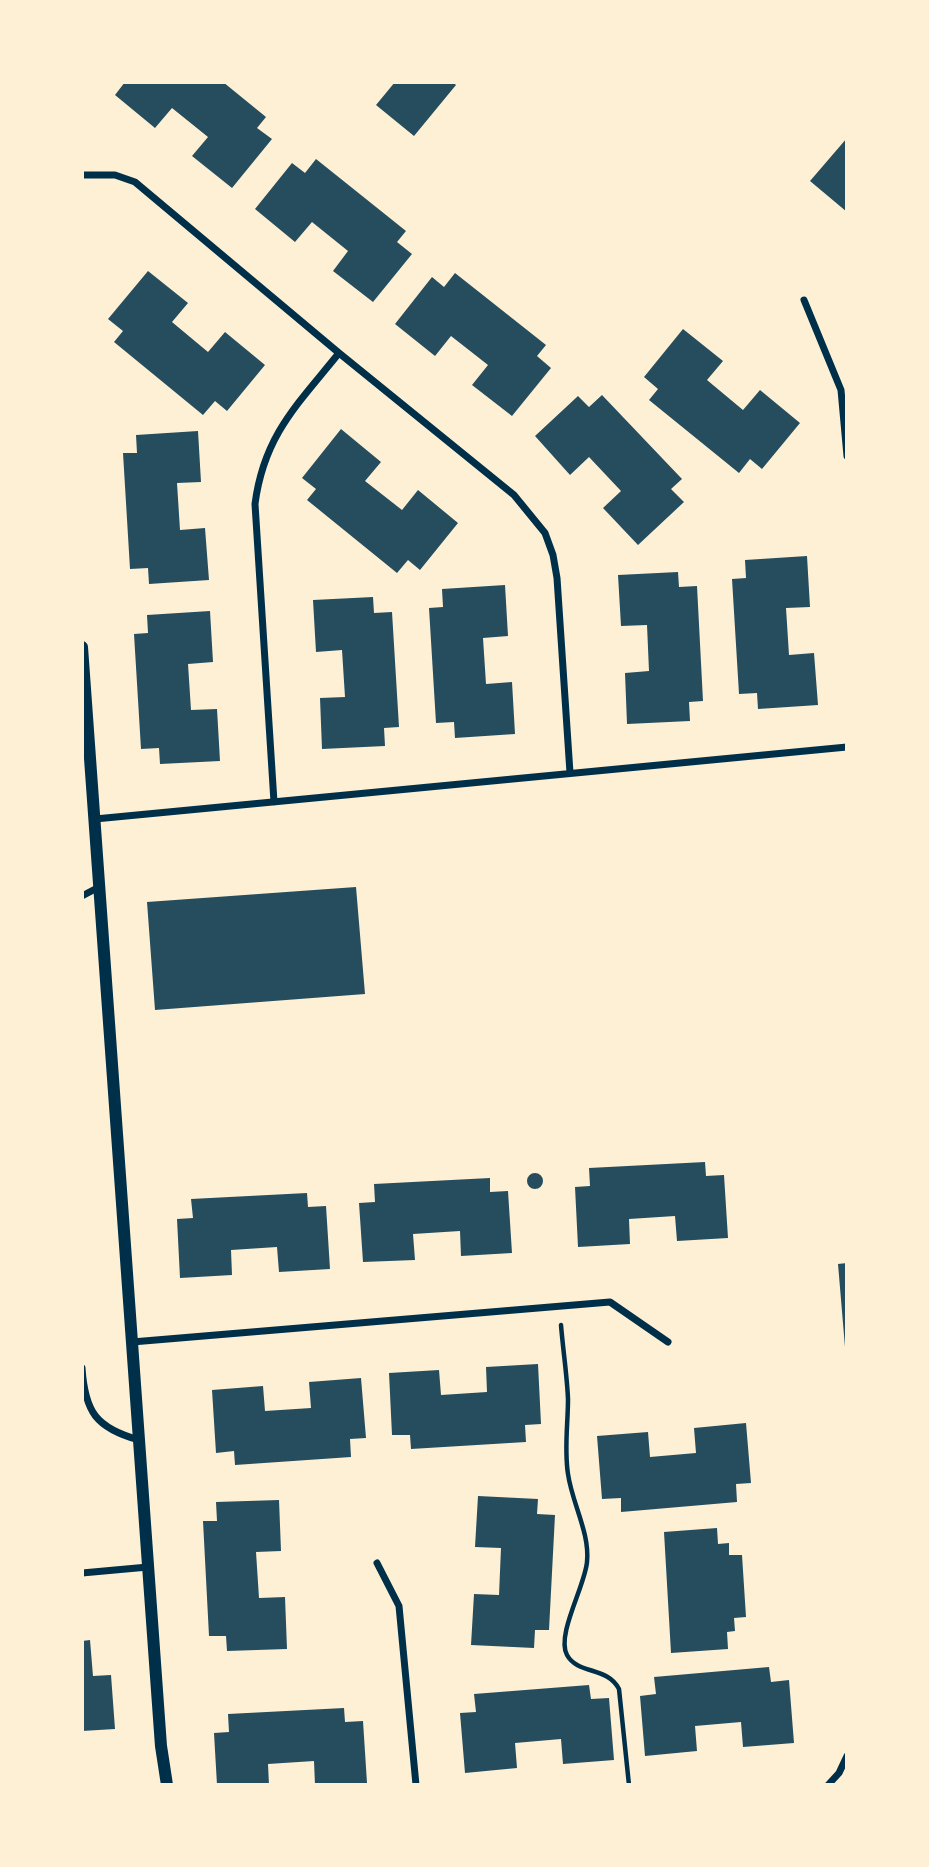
<!DOCTYPE html>
<style>
body{margin:0}
#map{position:relative;width:929px;height:1867px;overflow:hidden;background:#fdf0d5;font-family:"Varela Round",sans-serif}
canvas{display:block}
.frame{position:absolute;inset:0;border:84px solid #fdf0d5;pointer-events:none}
</style>
<div id="map">
<canvas width="929" height="1867"></canvas>
<div class="frame"></div>
</div>
<script>
const ctx = document.querySelector('canvas').getContext('2d');
ctx.lineJoin = 'round';
function paint(path, color) {
  ctx.fillStyle = color;
  ctx.fill(path, 'evenodd');
}
function strokePath(path, color, width, dash) {
  ctx.strokeStyle = color;
  ctx.lineWidth = width;
  ctx.lineCap = dash ? 'butt' : 'round';
  ctx.setLineDash(dash || []);
  ctx.stroke(path);
}
const building = new Path2D(`
 M125 82H223L266 117 257 128 272 139 232 188 192 156 208 137 172 108 155 128 115 95Z
 M395 82H453L456 85 414 136 376 105Z
 M847 138V212L810 181Z
 M316 159 406 231 397 242 412 254 373 302 333 271 348 251 312 222 295 242 255 209 292 163 305 173Z
 M148 271 188 303 172 322 208 352 225 332 265 365 227 411 215 401 203 415 114 342 123 331 108 319Z
 M455 273 546 345 537 356 551 368 512 416 472 385 488 365 451 336 435 356 395 324 432 277 444 287Z
 M683 329 723 361 707 380 743 410 760 390 800 423 762 469 750 459 739 473 649 400 658 389 644 377Z
 M602 395 682 479 671 489 684 502 638 545 603 508 621 491 589 457 570 475 535 436 578 396 589 407Z
 M341 429 381 462 365 481 402 510 418 490 458 523 420 570 408 560 397 573 307 500 316 489 302 478Z
 M198 431 201 482 177 483 180 530 205 528 209 580 149 584 148 568 130 569 123 453H137L136 435Z
 M807 556 810 607 786 608 789 655 814 653 818 705 758 709 757 693 739 694 732 579 746 578 745 560Z
 M678 572 679 587 697 586 703 701 689 702 690 721 627 724 625 673 649 671 647 625 621 626 618 575Z
 M505 585 508 636 483 638 486 684 512 682 515 734 455 738 454 722 436 723 429 608 443 607 442 589Z
 M373 597 374 613 392 612 399 727 384 728 385 746 322 749 320 698 345 697 342 650 316 652 313 600Z
 M210 611 213 662 188 664 191 710 217 709 220 761 160 764 159 748 141 749 134 634 148 633 147 615Z
 M356 887 365 994 155 1010 147 902Z
 M705 1162 706 1176 724 1175 728 1238 677 1241 675 1216 629 1219 630 1244 578 1247 575 1187 590 1186 589 1168Z
 M527 1181a8 8 0 1 1 16 0a8 8 0 1 1-16 0Z
 M490 1178V1192L508 1191 512 1253 461 1256 460 1231 413 1234 415 1260 363 1262 359 1203 375 1202 374 1184Z
 M307 1193 308 1207 326 1206 330 1269 279 1272 277 1247 231 1250 232 1275 180 1278 177 1219 193 1218 191 1199Z
 M847 1263V1347H845L838 1264Z
 M538 1364 541 1424 525 1425 526 1442 411 1449 410 1435H392L389 1373 439 1370 441 1395 487 1392 486 1367Z
 M361 1378 366 1438 350 1439 351 1457 235 1465 234 1451 216 1453 212 1390 263 1386 265 1411 311 1408 309 1382Z
 M746 1423 751 1483 736 1484 737 1502 621 1512V1498L602 1499 597 1436 648 1432 650 1457 696 1453 694 1428Z
 M478 1496 538 1499 537 1514 555 1515 549 1630H535L534 1648 471 1645 474 1594 499 1595 501 1548 475 1547Z
 M279 1500 281 1551 256 1552 259 1598 285 1597 287 1649 227 1651 226 1636H209L203 1521H217L216 1502Z
 M717 1528 718 1544 729 1543V1555H742L746 1617 734 1618 735 1631 727 1632 728 1649 671 1653 664 1532Z
 M90 1640 93 1676 111 1675 115 1729 82 1731V1641Z
 M769 1667 771 1682 789 1680 794 1743 743 1747 741 1722 695 1726 697 1751 645 1756 640 1696 656 1694 654 1677Z
 M589 1685 591 1699 609 1698 614 1760 563 1764 561 1739 515 1743 517 1768 465 1773 460 1713 476 1712 474 1694Z
 M344 1708 345 1722 363 1721 367 1783 315 1785 314 1761 268 1764 269 1785H217L214 1733 229 1732 228 1714Z`);
const path = new Path2D(`
 M561 1325C563 1350 567 1375 568 1399 568 1424 564 1449 568 1474 572 1503 590 1533 587 1562 585 1586 556 1635 567 1655 578 1675 607 1666 619 1689L629 1785`);
const minor = new Path2D(`
 M82 175H115L135 182 339 353 514 495 545 533 553 555 557 578 570 773
 M804 300 841 390 847 456
 M274 802 255 504C264 435 298 404 339 353
 M95 819 847 747
 M82 896 99 887
 M132 1342 610 1302 668 1342
 M82 1368C85 1412 96 1428 139 1440
 M377 1563 399 1606 416 1785
 M82 1573 148 1567
 M828 1785 839 1773 847 1756`);
const tertiary = new Path2D(`
 M82 647 161 1746 167 1785`);
paint(building, '#264d5e');
strokePath(path, '#003049', 4.5);
strokePath(minor, '#003049', 7);
strokePath(tertiary, '#003049', 12);
</script>
